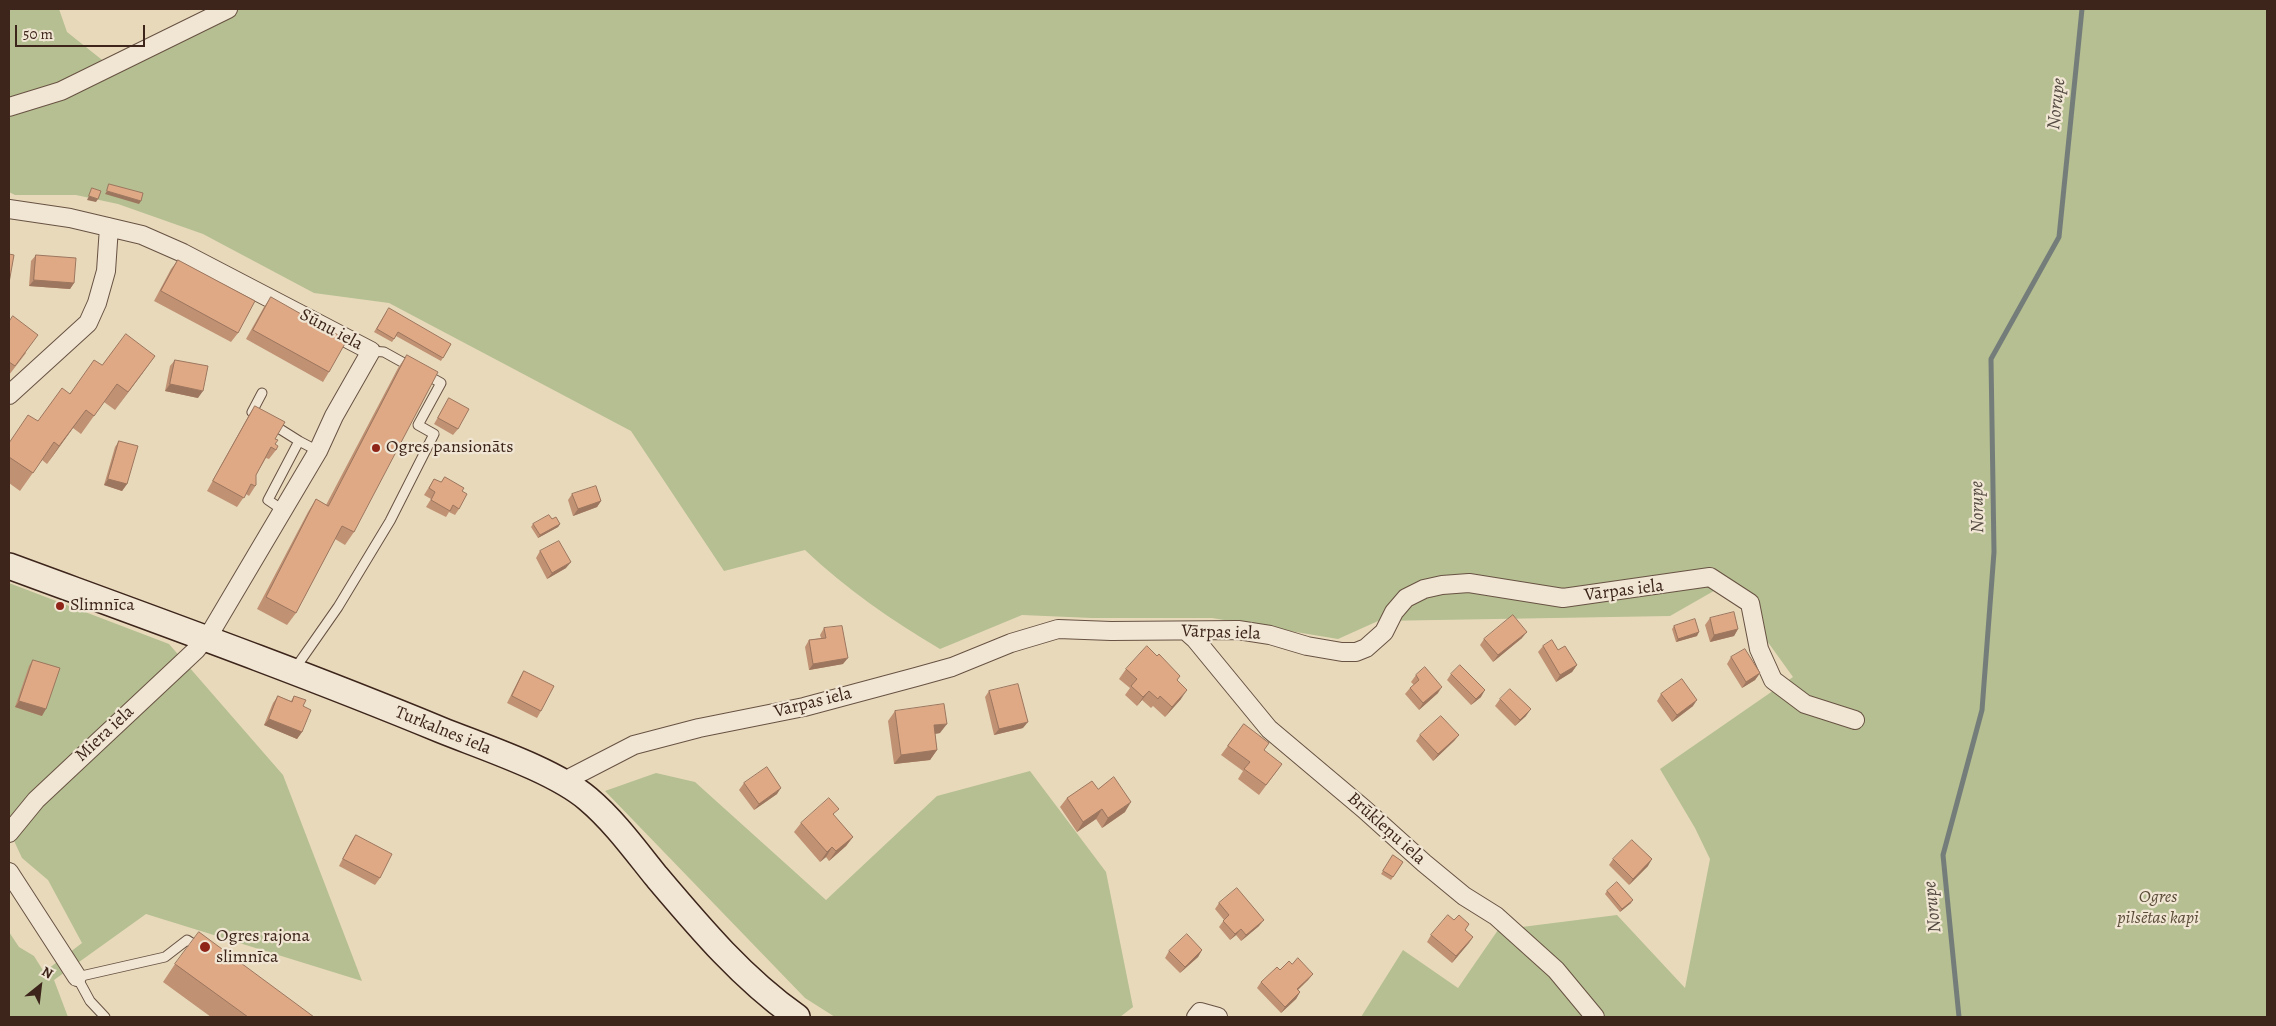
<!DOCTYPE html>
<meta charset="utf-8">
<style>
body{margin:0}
#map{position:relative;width:2276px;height:1026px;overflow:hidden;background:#e8d9bb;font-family:Alegreya,serif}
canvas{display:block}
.frame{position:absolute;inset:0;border:10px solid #3d251b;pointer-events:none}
.north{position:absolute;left:15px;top:961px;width:50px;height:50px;-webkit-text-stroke:4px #f0e6d3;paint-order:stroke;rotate:29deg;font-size:14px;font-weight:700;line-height:20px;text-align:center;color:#3d251b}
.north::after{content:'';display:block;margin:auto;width:18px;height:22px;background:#3d251b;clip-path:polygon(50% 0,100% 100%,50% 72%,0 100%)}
.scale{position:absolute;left:15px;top:25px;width:130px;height:22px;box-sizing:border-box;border:2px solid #3d251b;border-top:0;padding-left:6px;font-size:15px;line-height:18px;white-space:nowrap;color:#3d251b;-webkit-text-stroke:4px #f0e6d3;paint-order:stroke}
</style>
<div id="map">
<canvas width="2276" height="1026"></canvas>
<div class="frame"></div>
<div class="north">N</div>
<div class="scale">50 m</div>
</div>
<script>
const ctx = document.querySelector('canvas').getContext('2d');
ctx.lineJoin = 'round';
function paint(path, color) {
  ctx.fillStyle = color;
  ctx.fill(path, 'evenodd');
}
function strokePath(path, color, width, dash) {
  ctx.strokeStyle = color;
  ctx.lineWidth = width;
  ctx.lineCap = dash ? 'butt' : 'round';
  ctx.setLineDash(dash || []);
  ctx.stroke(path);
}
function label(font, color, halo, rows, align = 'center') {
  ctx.font = font + ' Alegreya,serif';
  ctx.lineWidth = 4.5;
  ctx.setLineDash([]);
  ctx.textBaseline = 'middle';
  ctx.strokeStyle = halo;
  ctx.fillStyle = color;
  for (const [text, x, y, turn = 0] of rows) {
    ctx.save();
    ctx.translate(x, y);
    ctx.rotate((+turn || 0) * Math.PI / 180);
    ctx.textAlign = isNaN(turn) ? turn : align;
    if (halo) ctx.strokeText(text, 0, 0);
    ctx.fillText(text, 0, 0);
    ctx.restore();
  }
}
const green = new Path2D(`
 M9 9H59L67 32 111 67 228 9H2267V1017H1361L1403 950 1458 988 1498 930 1617 915 1685 988 1710 859 1695 828 1660 769 1793 677 1726 584 1670 616 1378 621 1338 639 1212 618H1092L1022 615 940 649C891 620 846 589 805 550L724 571 631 431 389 303 314 293 203 234 118 204 76 195H15L9 192Z
 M9 583 169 644 283 775 362 981 146 914 54 980 68 1017H9V932L19 947 34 956 44 972 82 943 48 880 22 858 9 830Z
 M1030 771 1106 872 1133 1007 1120 1017H835L805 998 605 791 656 773 695 782 826 900 937 796Z`);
const stream = new Path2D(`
 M1959 1017 1943 855 1982 710 1994 552 1991 359 2059 237 2082 9`);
const lane = new Path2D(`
 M371 351 384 352 411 367
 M256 415 252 412 262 393
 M272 424 299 441
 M284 511 268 500 299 441 318 451
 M294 670 338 607 390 521 434 434 418 425 441 383 425 374
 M105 1017 90 1001 77 977 165 957 187 940 201 949`);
const street = new Path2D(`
 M9 107 61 91 228 9
 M9 209 70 218 142 235 183 253 371 351 334 416 318 451 212 630 196 650 36 800 9 833
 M9 395 88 323 97 303 106 271 109 227
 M1186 631 1195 639 1269 729 1364 809 1424 863 1464 896 1496 916 1556 970 1595 1017
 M566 784 572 777 634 745 699 728 804 707 916 677 952 667 1011 643 1058 629 1111 631 1238 630 1270 635 1307 646 1342 652H1356L1366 648 1384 632 1394 612 1406 598 1424 589 1442 585 1469 583 1563 598 1710 577 1750 603 1759 649 1773 680 1805 704 1855 720
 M9 872 77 977
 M1196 1017 1200 1012 1218 1017`);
const secondary = new Path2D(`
 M9 566C153 619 298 671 441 730 483 747 554 770 588 799 614 821 635 850 656 876 700 928 742 978 797 1017`);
const wall = new Path2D(`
 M36 255 74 283 70 289 29 286 31 261Z
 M178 260 238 333 231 342 154 301 171 269Z
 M271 297 329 372 323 382 246 339 264 307Z
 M387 311 451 344 441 361 396 336 392 342 374 332Z
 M9 322 26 353 9 375Z
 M407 355 354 532 345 545 335 539 296 613 287 625 257 609 308 512 316 499 326 505 398 368Z
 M155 356 115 410 104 402 81 434 73 428 47 464 42 460 20 491 9 483V443L38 421 102 365Z
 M175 360 198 398 165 391 170 366Z
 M449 398 458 429 453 435 434 424 445 405Z
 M255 406 275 439 276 450 269 459 266 458 256 475V485L249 496 246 494 237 507 207 491 249 415Z
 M119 441 127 484 122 491 104 485 115 447Z
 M445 477 462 491 459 509 455 515 449 512 446 517 426 507 431 499 424 495 434 479 441 482Z
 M572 494 601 501 597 507 573 516 568 500Z
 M552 519 560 524 558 527 538 538 531 527 533 524Z
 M540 551 566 568 547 579 536 558Z
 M1710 618 1738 629 1734 636 1710 642 1705 625Z
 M1674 626 1697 636 1676 642 1672 629Z
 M824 628 843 664 809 670 805 647 809 640 821 638 820 635Z
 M1522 638 1493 662 1480 645 1484 639Z
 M1543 646 1558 650 1577 665 1572 672 1556 682 1538 652Z
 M1731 657 1760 673 1755 680 1742 688 1727 664Z
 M33 660 42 716 15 707 29 666Z
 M1126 669 1177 681 1181 699 1165 717 1153 706 1151 708 1142 700 1137 706 1125 695 1130 688 1119 679Z
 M524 671 541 711 537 718 507 703 520 677Z
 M1451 674 1481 697 1471 705 1447 680Z
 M1416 675 1438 693 1419 710 1405 694 1410 688 1414 685 1411 682Z
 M989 691 1023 728 994 735 985 697Z
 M1661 694 1693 706 1672 722 1657 701Z
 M278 696 291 701 294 696 303 706 302 732 297 739 264 725 273 703Z
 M1500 699 1526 716 1515 726 1495 706Z
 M895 711 940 733 935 734 937 750 930 760 894 764 888 721Z
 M1244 724 1264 751 1282 764 1259 795 1238 779 1243 771 1221 755Z
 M1420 735H1459L1454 741 1433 761 1416 741Z
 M744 783 777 794 754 810 739 790Z
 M1098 789 1125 812 1102 828 1096 819 1077 832 1060 807 1067 798Z
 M834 816 853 837 846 846 829 861 826 857 820 862 794 832 801 823Z
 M356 835 380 878 375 885 339 866 351 842Z
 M1393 855 1403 862 1391 880 1381 874Z
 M1613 859 1648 866 1629 885 1609 865Z
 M1607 891 1631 903 1620 912 1605 894Z
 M1219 903 1259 926 1241 941 1236 935 1230 940 1219 927 1224 920 1215 909Z
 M1465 930 1473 937 1452 963 1427 942 1431 935Z
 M1202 950 1198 957 1180 973 1165 958 1169 951Z
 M175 964 314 1017H211L163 982Z
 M1292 964 1313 974 1308 980 1298 990 1300 992 1296 999 1281 1013 1257 988 1261 982 1280 970Z`);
const shadedWall = new Path2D(`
 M107 191 141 201 139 204 105 194Z
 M89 196 98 199 96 202 87 200Z
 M34 280 74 283 70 289 29 286Z
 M155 356 142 374 115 410 128 392Z
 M170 384 203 391 198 398 165 391Z
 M86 410 47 464 59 446Z
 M108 479 127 484 122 491 104 485Z
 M601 501 597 507 573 516 578 509Z
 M560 524 558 527 538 538 540 535Z
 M571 562 566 568 547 579 552 573Z
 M1738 629 1734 636 1710 642 1714 635Z
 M1527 632 1522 638 1493 662 1498 655Z
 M1699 632 1697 636 1676 642 1678 639Z
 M848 658 843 664 809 670 813 664Z
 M1577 665 1572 672 1556 682 1560 675Z
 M1760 673 1755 680 1742 688 1746 682Z
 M1442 687 1438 693 1419 710 1423 703Z
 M1187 690 1181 699 1165 717 1172 707Z
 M1485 690 1481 697 1471 705 1476 699Z
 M1149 691 1142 700 1137 706 1143 697Z
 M1697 700 1693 706 1672 722 1677 715Z
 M19 701 46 709 42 716 15 707Z
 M1531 709 1526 716 1515 726 1520 720Z
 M269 719 302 732 297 739 264 725Z
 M1028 722 1023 728 994 735 999 729Z
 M947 724 940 733 927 735 934 725Z
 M1459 735 1454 741 1433 761 1438 754Z
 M937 750 930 760 894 764 901 755Z
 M781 788 777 794 754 810 759 804Z
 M1131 802 1125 812 1102 828 1108 818Z
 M1102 809 1096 819 1077 832 1083 822Z
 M853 837 846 846 829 861 836 851Z
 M832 847 826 857 820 862 827 852Z
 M1652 859 1648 866 1629 885 1633 879Z
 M1633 900 1631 903 1620 912 1622 909Z
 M1264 920 1259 926 1241 941 1246 935Z
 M1241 929 1236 935 1230 940 1235 934Z
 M1473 937 1469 943 1452 963 1456 956Z
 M1202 950 1198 957 1180 973 1185 967Z
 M1313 974 1308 980 1292 995 1297 989Z
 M1300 992 1296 999 1281 1013 1285 1007Z`);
const building = new Path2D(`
 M109 184 143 193 141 201 107 191Z
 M92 188 101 191 98 199 89 196Z
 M9 254 14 255 9 283Z
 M36 255 76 258 74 283 34 280Z
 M178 260 255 301 238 333 161 291Z
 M271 297 347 340 329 372 253 330Z
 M389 308 451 344 443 358 398 332 394 339 377 329Z
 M13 316 38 335 15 366 9 362V322Z
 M126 334 155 356 128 392 117 384 94 416 86 410 59 446 54 442 33 473 9 457V443L28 415 38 421 62 388 70 394 94 360 102 365Z
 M407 355 438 372 354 532 342 526 296 613 266 597 316 499 328 506Z
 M175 360 208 366 203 391 170 384Z
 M449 398 469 409 458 429 438 418Z
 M255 406 285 422 275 439 278 440 275 444 278 446 276 450 271 447 256 475V485L255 486 251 484 244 498 213 481Z
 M119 441 138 446 127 484 108 479Z
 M445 477 464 488 462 491 467 494 459 509 453 505 450 511 431 500 435 492 429 488 434 479 441 482Z
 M596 486 601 501 578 509 572 494Z
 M549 515 552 519 556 517 560 524 540 535 533 524Z
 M559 541 571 562 552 573 540 551Z
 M1734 612 1738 629 1714 635 1710 618Z
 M1513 615 1527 632 1498 655 1484 639Z
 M1695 619 1699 632 1678 639 1674 626Z
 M842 626 848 658 813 664 809 640 826 638 824 628Z
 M1552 640 1558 650 1565 646 1577 665 1560 675 1543 646Z
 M1147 646 1157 656 1159 654 1180 676 1177 680 1187 690 1172 707 1160 696 1158 699 1149 691 1143 697 1131 686 1137 679 1126 669Z
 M1745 649 1760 673 1746 682 1731 657Z
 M33 660 60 668 46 709 19 701Z
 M1460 665 1485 690 1476 699 1451 674Z
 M1425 667 1442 687 1423 703 1410 688 1419 680 1416 675Z
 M524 671 554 686 541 711 512 696Z
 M1682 679 1697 700 1677 715 1661 694Z
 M1018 684 1028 722 999 729 989 691Z
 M1510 689 1531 709 1520 720 1500 699Z
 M278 696 292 702 294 696 306 700 303 706 311 710 302 732 269 719Z
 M944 704 947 724 934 725 937 750 901 755 895 711Z
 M1441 716 1459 735 1438 754 1420 735Z
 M1244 724 1269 743 1264 750 1282 764 1266 785 1244 769 1250 762 1228 746Z
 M767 767 781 788 759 804 744 783Z
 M1114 777 1131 802 1108 818 1102 809 1083 822 1067 798 1092 781 1098 789Z
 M829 798 839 809 833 814 853 837 836 851 832 847 827 852 801 823Z
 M356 835 392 854 380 878 343 859Z
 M1632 840 1652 859 1633 879 1613 859Z
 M1393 855 1403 862 1393 877 1383 871Z
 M1617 882 1633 900 1622 909 1607 891Z
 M1237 888 1264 920 1246 935 1241 929 1235 934 1223 921 1229 915 1219 903Z
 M1448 915 1454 920 1459 915 1469 924 1465 930 1473 937 1456 956 1431 935Z
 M199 932 314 1017H248L175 964Z
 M1187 934 1202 950 1185 967 1169 951Z
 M1298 958 1313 974 1297 989 1300 992 1285 1007 1261 982 1277 967 1280 970 1289 961 1292 964Z`);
const markers = [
 [376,448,5,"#8f2418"],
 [60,606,5,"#8f2418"],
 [205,947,6,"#8f2418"]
];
const streetNames = [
 ["Sūnu iela",331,330,28],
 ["Vārpas iela",1624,591,-7],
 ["Vārpas iela",1221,633,2],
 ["Vārpas iela",813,703,-14],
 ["Turkalnes iela",443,731,22],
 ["Miera iela",105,734,-43],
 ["Brūkleņu iela",1386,829,42]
];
const poiNames = [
 ["Ogres pansionāts",386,448],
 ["Slimnīca",70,606],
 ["Ogres rajona",216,937],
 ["slimnīca",216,958]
];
const parkNames = [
 ["Ogres",2158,898],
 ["pilsētas kapi",2158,919]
];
const waterNames = [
 ["Norupe",2057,104,-84],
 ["Norupe",1978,507,-91],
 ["Norupe",1933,907,-96]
];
paint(green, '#b5bf91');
strokePath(stream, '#757d7a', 5);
strokePath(lane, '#685243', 11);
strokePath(street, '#685243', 20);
strokePath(secondary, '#3d251b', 28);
strokePath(lane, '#f0e6d3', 9);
strokePath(street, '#f0e6d3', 18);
strokePath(secondary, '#f0e6d3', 25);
paint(wall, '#c09173');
paint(shadedWall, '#9c765e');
paint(building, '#dfa986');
strokePath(building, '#9c765e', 1);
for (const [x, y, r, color] of markers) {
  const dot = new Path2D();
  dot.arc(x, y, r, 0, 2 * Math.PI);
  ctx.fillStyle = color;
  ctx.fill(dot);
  strokePath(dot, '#f0e6d3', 2);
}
label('18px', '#3d251b', '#f0e6d3', streetNames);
label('18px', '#3d251b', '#f0e6d3', poiNames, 'left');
label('italic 18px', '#5b4c38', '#f0e6d3', parkNames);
label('italic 19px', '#544a42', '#f0e6d3', waterNames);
</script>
